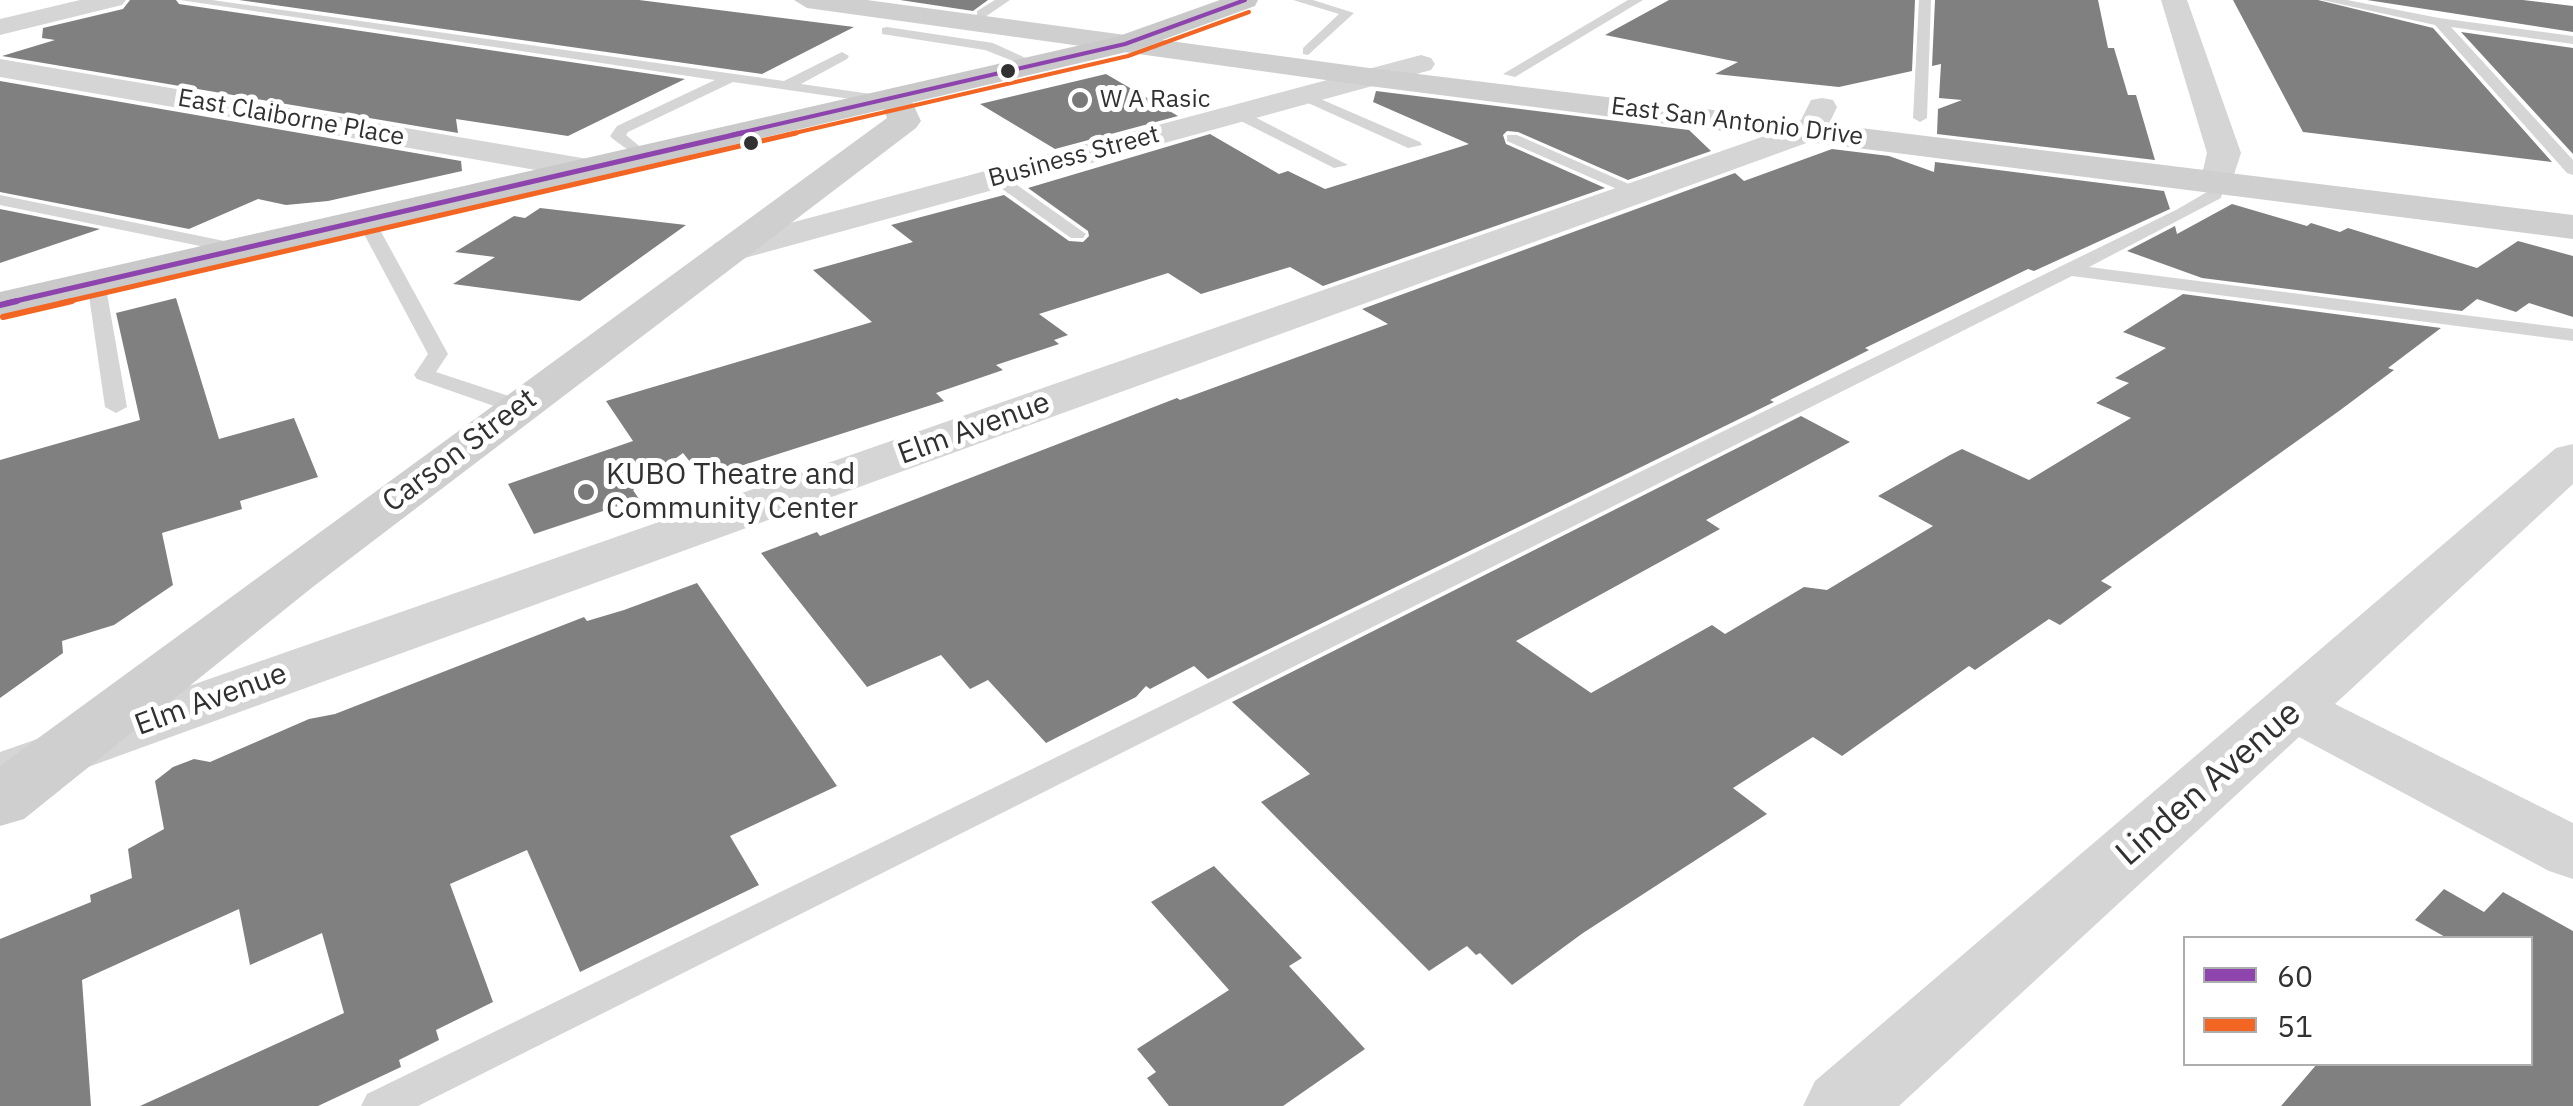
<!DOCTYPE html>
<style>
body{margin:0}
#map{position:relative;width:2573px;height:1106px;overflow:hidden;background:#fff;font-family:"IBM Plex Sans",sans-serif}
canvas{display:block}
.legend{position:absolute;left:2183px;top:936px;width:350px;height:130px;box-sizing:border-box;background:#fff;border:2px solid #adadad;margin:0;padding:12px 18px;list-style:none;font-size:30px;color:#313131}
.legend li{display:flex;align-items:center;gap:20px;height:50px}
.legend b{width:50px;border:2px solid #adadad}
</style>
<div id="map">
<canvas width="2573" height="1106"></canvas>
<ul class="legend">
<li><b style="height:12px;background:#8e44ad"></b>60</li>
<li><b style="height:12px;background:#f26522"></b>51</li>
</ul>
</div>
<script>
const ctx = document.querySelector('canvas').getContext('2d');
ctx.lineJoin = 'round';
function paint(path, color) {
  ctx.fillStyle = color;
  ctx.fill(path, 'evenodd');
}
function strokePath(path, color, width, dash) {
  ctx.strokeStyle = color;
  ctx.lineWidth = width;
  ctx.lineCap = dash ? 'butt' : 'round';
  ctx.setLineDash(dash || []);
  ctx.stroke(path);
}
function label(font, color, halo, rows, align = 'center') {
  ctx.font = font + ' "IBM Plex Sans",sans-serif';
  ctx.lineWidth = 10;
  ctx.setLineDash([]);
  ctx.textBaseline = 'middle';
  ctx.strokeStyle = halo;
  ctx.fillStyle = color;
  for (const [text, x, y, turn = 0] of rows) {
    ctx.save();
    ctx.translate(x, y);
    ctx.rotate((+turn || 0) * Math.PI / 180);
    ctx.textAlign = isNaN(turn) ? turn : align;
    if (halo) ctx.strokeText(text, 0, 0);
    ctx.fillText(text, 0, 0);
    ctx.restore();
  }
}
const building = new Path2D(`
 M130 0H176L179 4 685 79 568 136 456 119 458 133 2 56 55 40 42 38 43 28 123 9Z
 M239 0H639L854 27 762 74Z
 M900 0H988L973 11Z
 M1669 0H1915L1912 71 1839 87 1715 74 1738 62 1605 35Z
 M1935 0H2098L2108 48H2114L2128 95H2136L2155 160 1937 134 1938 109 1962 100 1939 98 1941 64 1932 66Z
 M2233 0H2318L2433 28 2552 162 2303 132Z
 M2367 0H2523L2573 6V32Z
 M2461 32 2573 48V154Z
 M1106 74 1178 116 1055 149 980 104Z
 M0 81 461 161 462 171 328 201 286 205 258 199 189 229 133 218 0 192Z
 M1376 91 1689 130 1711 151 1628 180 1518 132 1507 131 1503 135 1506 144 1605 188 1323 286 1290 267 1201 294 1168 273 1039 314 1068 335 1054 340 1059 344 996 365 1003 370 936 393 944 401 703 478 683 453 633 490 639 499 534 534 508 484 633 441 606 401 872 322 813 270 913 242 891 225 1004 195 1069 241 1083 242 1089 236 1088 231 1028 188 1210 134 1279 174 1288 171 1325 189 1469 144 1373 102Z
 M1832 149 1889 156 1934 172 1935 162 2164 191 2170 209 2034 271 2028 269 1865 348 1869 350 1770 400 1774 402 1208 679 1194 666 1150 689 1146 686 1136 697 1046 743 988 680 970 689 941 655 867 687 761 553 817 532 820 536 1177 398 1180 400 1388 324 1362 309 1735 173 1744 181Z
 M2232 204 2307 226 2311 223 2340 232 2348 228 2477 268 2518 241 2573 256V317L2529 303 2516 312 2477 299 2462 311 2202 278 2127 251 2175 226 2177 234Z
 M540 208 686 225 580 301 453 284 495 257 455 252 514 216 525 218Z
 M0 209 100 229 0 263Z
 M2183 294 2441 328 2388 368 2394 370 2339 411 2101 581 2112 587 2060 625 2049 619 1975 670 1969 666 1842 756 1813 737 1733 788 1767 814 1583 933 1512 985 1480 953 1476 955 1467 946 1429 971 1261 802 1310 774 1232 702 1801 416 1850 442 1706 520 1720 529 1516 641 1591 693 1712 625 1725 634 1804 587 1827 590 1933 526 1878 496 1950 455 1962 449 2029 480 2131 418 2096 403 2129 383 2115 378 2166 348 2123 332Z
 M176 298 219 439 294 418 318 477 240 501 242 509 162 533 173 585 114 625 62 641 63 653 0 698V460L140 420 116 313Z
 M697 583 837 786 730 836 759 885 580 972 527 850 450 884 493 1002 436 1030 439 1040 399 1060 401 1067 318 1106H140L344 1013 322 933 250 965 239 909 82 980 91 1106H0V939L91 902 90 895 132 878 128 849 164 829 155 781 173 767 194 759 210 762 309 719 335 714 584 617 587 621 624 610Z
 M1214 866 1302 958 1289 966 1365 1049 1283 1106H1169L1147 1078 1156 1072 1137 1049 1229 990 1151 902Z
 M2444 889 2484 912 2503 892 2573 931V1106H2281L2317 1064H2530V938H2447L2415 920Z`);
const lane = new Path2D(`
 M180 0H212L784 81 842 52 849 56 847 59 801 84 885 96 892 100 885 104 733 82 628 132 626 135 650 155 642 160 613 139 610 136 617 126 715 80Z
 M995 0H1010L985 17H977V11Z
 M1293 0H1313L1354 13 1308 55 1303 54V48L1339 14Z
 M1628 0H1643L1515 77 1503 74Z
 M1919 0H1931L1927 118 1920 122 1913 118Z
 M2322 0H2347L2439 18 2573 36V44L2451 27 2573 160V175L2567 173 2435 25Z
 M887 27 993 43 1043 66 1036 70 985 50 882 34V28Z
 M1302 91 1420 142 1422 145 1408 148 1297 98 1295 95Z
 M1231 110H1241L1348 165 1334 168 1231 116Z
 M1507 135H1517L1647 192 1633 196 1507 141Z
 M991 175H1003L1086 234 1083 238H1071L991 181Z
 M2211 180 2225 183 2221 198 2089 267 2573 329V341L2072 276 418 1106H361L367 1094 2176 210 2207 192Z
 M0 195 239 244 248 249 239 254 0 205Z
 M365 214 374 219 448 354 436 372 527 402 530 407 527 412H511L417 379 414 375 428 354 356 219Z
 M96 276 105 282 127 407 116 413 105 407 87 282Z`);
const street = new Path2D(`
 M80 0H126L122 5 0 35V19Z
 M2161 0H2187L2241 153 2229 190 2217 193 2205 190 2200 183 2207 153Z
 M1421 55 1431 58 1435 64 1431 70 741 259 728 262 715 259 709 251 715 243Z
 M0 59 582 158 594 161 599 168 594 175 582 178 0 77Z
 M1822 98 1833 100 1837 107 1823 137 0 799V752L1799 124 1811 100Z
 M2573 444V484L2335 704 2573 823V879L2549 871 2299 737 1899 1106H1803L1815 1081 2556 448Z`);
const secondary = new Path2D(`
 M794 0H867L1369 68 2573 215V239L1369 86 807 8Z
 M896 88 907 91 921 121 916 128 314 586 24 819 0 826V766L887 118 880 98 885 91Z`);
const primary = new Path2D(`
 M1220 0H1258L1255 6 1135 50 0 318V292L1116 37Z`);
const bus1Far2 = new Path2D(`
 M731 135 1125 44 1245 0`);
const bus1Far1 = new Path2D(`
 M7 303 742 133`);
const bus1 = new Path2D(`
 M0 305 17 301`);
const bus2Far2 = new Path2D(`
 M786 135 1128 56 1249 12`);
const bus2Far1 = new Path2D(`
 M61 303 796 133`);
const bus2 = new Path2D(`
 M3 317 72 301`);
const markers = [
 [1008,71,9,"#313131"],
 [1080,100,10,"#797979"],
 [751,143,9,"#313131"],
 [586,492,10,"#797979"]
];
const farPoinames = [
 ["W A Rasic",1100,100]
];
const farStreetnames = [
 ["East Claiborne Place",291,118,10],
 ["East San Antonio Drive",1737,122,7],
 ["Business Street",1074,157,-15]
];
const streetNames = [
 ["Elm Avenue",974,429,-20],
 ["Carson Street",460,451,-37],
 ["Elm Avenue",211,700,-20]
];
const poiNames = [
 ["KUBO Theatre and",606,475],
 ["Community Center",606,509]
];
const nearStreetnames = [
 ["Linden Avenue",2209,784,-41]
];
paint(building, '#808080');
paint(lane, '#d5d5d5');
paint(street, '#d5d5d5');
paint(secondary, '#cfcfcf');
paint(primary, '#c9c9c9');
strokePath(bus1Far2, '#8e44ad', 4);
strokePath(bus1Far1, '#8e44ad', 5);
strokePath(bus1, '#8e44ad', 6);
strokePath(bus2Far2, '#f26522', 4);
strokePath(bus2Far1, '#f26522', 5);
strokePath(bus2, '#f26522', 6);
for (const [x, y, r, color] of markers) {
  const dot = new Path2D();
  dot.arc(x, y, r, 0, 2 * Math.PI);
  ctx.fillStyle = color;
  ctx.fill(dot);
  strokePath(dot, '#fff', 4);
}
label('25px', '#313131', '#fff', farPoinames, 'left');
label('25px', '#313131', '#fff', farStreetnames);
label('30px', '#313131', '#fff', streetNames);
label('30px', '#313131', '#fff', poiNames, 'left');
label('35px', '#313131', '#fff', nearStreetnames);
</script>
